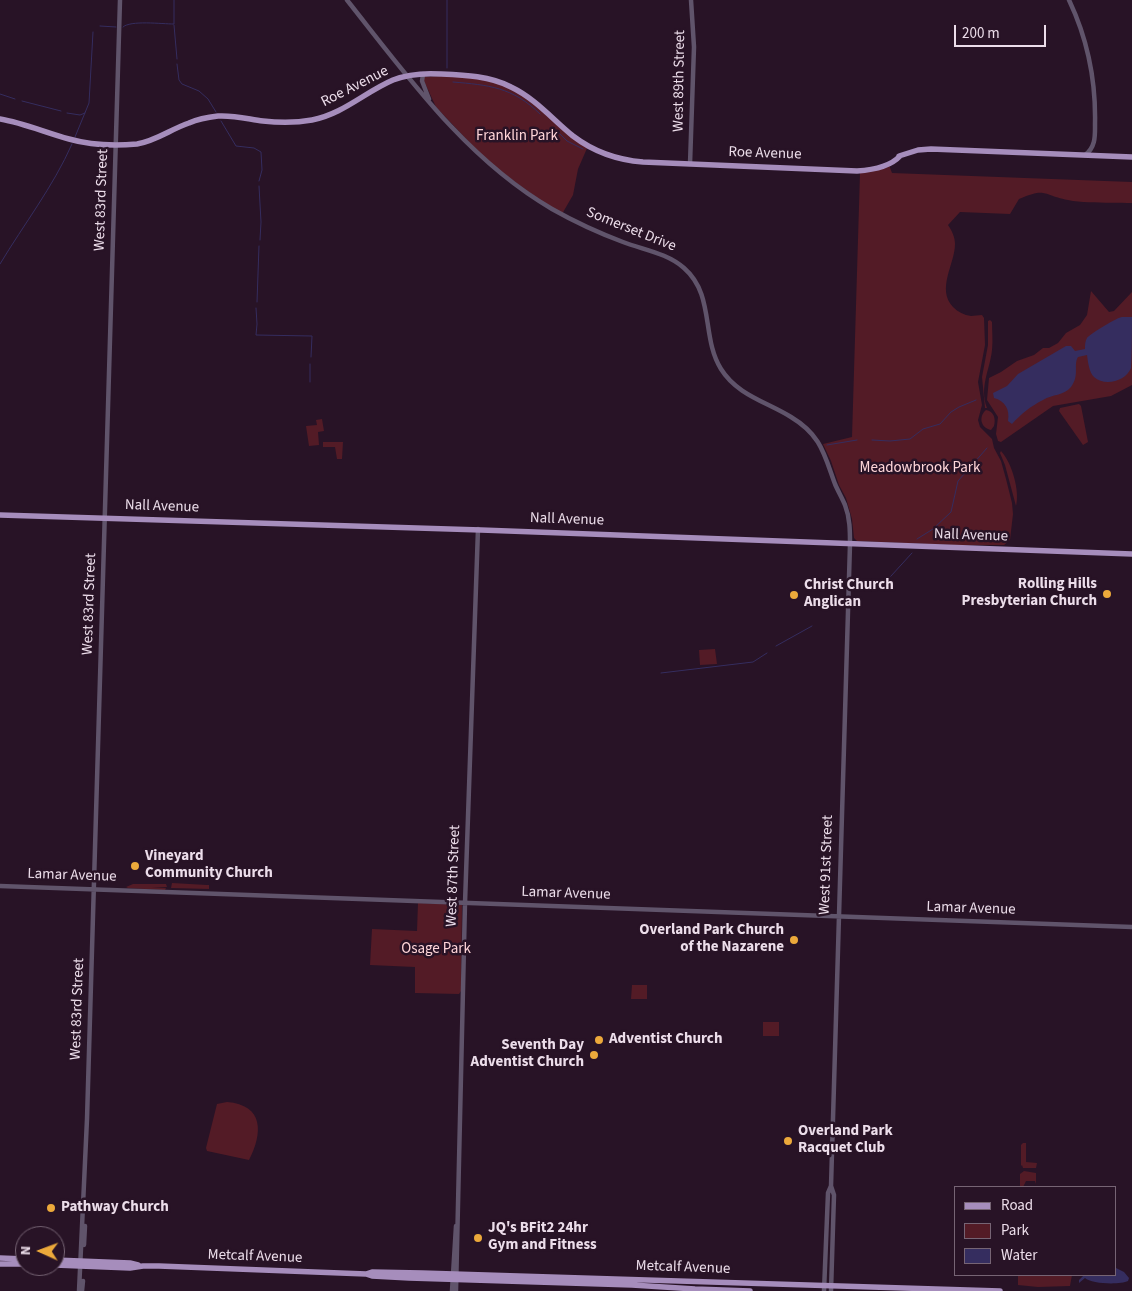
<!DOCTYPE html>
<style>
body{margin:0}
#map{position:relative;width:1132px;height:1291px;overflow:hidden;background:#281326;font-family:"Source Sans 3",sans-serif}
canvas{display:block}
.legend{position:absolute;left:954px;top:1186px;width:162px;height:90px;box-sizing:border-box;background:#281326;border:1px solid #766474;margin:0;padding:6px 9px;list-style:none;font-size:15px;color:#ecddea}
.legend li{display:flex;align-items:center;gap:10px;height:25px}
.legend b{width:25px;border:1px solid #766474}
.north{position:absolute;left:15px;top:1226px;width:50px;height:50px;box-sizing:border-box;background:#281326;border:1px solid #766474;border-radius:50%;rotate:272deg;font-size:14px;font-weight:700;line-height:20px;text-align:center;color:#ecddea}
.north::after{content:'';display:block;margin:auto;width:18px;height:22px;background:#eca93b;clip-path:polygon(50% 0,100% 100%,50% 72%,0 100%)}
.scale{position:absolute;left:954px;top:25px;width:92px;height:22px;box-sizing:border-box;border:2px solid #ecddea;border-top:0;padding-left:6px;font-size:15px;line-height:18px;white-space:nowrap;color:#ecddea;-webkit-text-stroke:4px #281326;paint-order:stroke}
</style>
<div id="map">
<canvas width="1132" height="1291"></canvas>
<ul class="legend">
<li><b style="height:6px;background:#a68dbc"></b>Road</li>
<li><b style="height:14px;background:#531b26"></b>Park</li>
<li><b style="height:14px;background:#352d5f"></b>Water</li>
</ul>
<div class="north">N</div>
<div class="scale">200 m</div>
</div>
<script>
const ctx = document.querySelector('canvas').getContext('2d');
ctx.lineJoin = 'round';
function paint(path, color) {
  ctx.fillStyle = color;
  ctx.fill(path, 'evenodd');
}
function strokePath(path, color, width, dash) {
  ctx.strokeStyle = color;
  ctx.lineWidth = width;
  ctx.lineCap = dash ? 'butt' : 'round';
  ctx.setLineDash(dash || []);
  ctx.stroke(path);
}
function label(font, color, halo, rows, align = 'center') {
  ctx.font = font + ' "Source Sans 3",sans-serif';
  ctx.lineWidth = 5;
  ctx.setLineDash([]);
  ctx.textBaseline = 'middle';
  ctx.strokeStyle = halo;
  ctx.fillStyle = color;
  for (const [text, x, y, turn = 0] of rows) {
    ctx.save();
    ctx.translate(x, y);
    ctx.rotate((+turn || 0) * Math.PI / 180);
    ctx.textAlign = isNaN(turn) ? turn : align;
    if (halo) ctx.strokeText(text, 0, 0);
    ctx.fillText(text, 0, 0);
    ctx.restore();
  }
}
const green = new Path2D(`
 M462 75 512 87 588 146 578 169 573 195 562 214 551 208 488 162 436 107 424 81V77Z
 M889 165 892 173 1132 182V203C1113 202 1087 204 1068 200 1042 195 1047 187 1019 199L1010 214 960 212 948 225C952 231 955 237 955 244 955 264 936 289 953 307 958 312 964 315 971 316 975 316 978 315 982 315L984 318 985 345 978 382 982 405 978 420 980 427 992 439 994 448 1001 461 1006 479 1012 503 1013 514 1010 540 1004 545H954L857 541 854 538 852 519 846 498 839 485 831 461 823 444 852 437 860 173Z
 M1091 291 1109 312 1114 311 1132 292V385L1111 396 1053 406 1001 442 998 441 996 434 998 417 987 400 989 378 1001 372 1017 361 1034 355 1043 348H1049L1058 343 1066 333 1080 325 1087 315Z
 M990 320 992 322C992 331 993 340 992 350 990 370 979 387 987 408H985L982 377 988 345V321Z
 M1079 404 1081 406 1088 442 1083 445 1059 411 1060 408Z
 M986 410C994 411 996 419 994 426L991 430C981 428 978 417 986 410Z
 M322 419 324 431 318 432 319 445 309 446 306 426 317 425 316 420Z
 M323 442H343L342 459H337L335 447H323Z
 M1001 451C1012 463 1020 491 1016 506L1005 465 1000 453Z
 M715 649 717 664 700 665 699 650Z
 M172 883 207 885H209V889L171 888Z
 M133 884H166L167 887 152 888H166L165 890 126 888 128 887H126Z
 M418 903 462 905 461 991 459 994 415 993V967L370 965 372 929 417 931Z
 M632 985H647V999H631Z
 M763 1022H779V1036H763Z
 M227 1102C264 1105 263 1133 249 1160L207 1151 206 1148 217 1104Z
 M1023 1143H1026V1162L1037 1163 1036 1168H1023L1022 1165 1021 1166V1145Z
 M1024 1171 1036 1173V1184L1035 1181H1026L1023 1187H1020V1174Z
 M1018 1275H1072L1070 1286 1038 1287 1018 1285Z`);
const water = new Path2D(`
 M1122 317H1132C1132 328 1132 358 1131 368 1126 381 1105 387 1094 377 1089 372 1088 362 1087 355L1078 357C1073 365 1080 375 1071 387 1063 396 1053 394 1043 400 1031 406 1021 414 1012 424L1008 421C1010 409 1005 401 994 398L993 393 1007 386 1018 374 1066 346H1071L1075 351 1085 349C1085 345 1085 341 1087 338 1090 334 1118 317 1122 317Z
 M1116 1268 1124 1272 1129 1278 1128 1281C1120 1285 1091 1284 1085 1278L1079 1283V1280L1084 1275H1116Z`);
const stream = new Path2D(`
 M174 25 177 59
 M100 26 116 27
 M123 27C130 20 162 24 174 24V0
 M177 64 179 80 182 84 199 91 208 99 216 112
 M447 68V0
 M453 82C488 85 513 87 540 114
 M0 94 15 99
 M22 101 61 111
 M67 113 80 115 85 113
 M221 121 236 146 254 148 261 152 262 170 259 181
 M556 130 567 141 583 149
 M75 137 89 103 93 32
 M259 186 261 222 260 240
 M0 264C24 224 53 187 72 144
 M257 302 259 246
 M256 308 257 324 256 335 312 336 311 357
 M310 382V364
 M872 440 890 441 910 439 923 429 940 424 951 412 959 407 976 400
 M827 445 857 440
 M917 539 933 529 951 512 958 481 987 448
 M881 587 912 553
 M776 646 812 626
 M661 673 753 662 767 653`);
const minor = new Path2D(`
 M347 0C408 77 466 159 552 209 575 222 599 233 623 242 644 250 667 253 684 268 715 295 701 337 721 369 737 395 767 402 791 417 821 435 824 454 835 484 838 491 842 498 845 505 850 518 850 531 850 544L831 1186 828 1193 824 1291
 M1069 0C1088 40 1096 79 1095 124 1095 135 1096 147 1085 155
 M423 74 422 81 429 99
 M690 164 694 47 691 0
 M0 886 1132 927
 M831 1186 834 1195 831 1291
 M84 1245 85 1226
 M79 1291 87 1119 120 0
 M82 1291 83 1281
 M452 1291 456 1226
 M456 1291 465 903 478 529`);
const major = new Path2D(`
 M0 119C24 123 46 133 69 139 90 145 115 146 137 144 156 141 171 129 189 123 198 119 209 117 218 116 234 115 248 119 263 121 280 123 296 123 312 120 343 114 365 92 393 80 408 74 426 73 441 74 465 75 490 76 511 87 536 99 552 119 573 136 594 152 617 160 643 162L857 171C872 170 890 167 900 156
 M899 156 918 150 931 149 1132 157
 M0 515 481 530 1132 554
 M0 1258 25 1259
 M55 1260 130 1263 138 1265
 M0 1264H25
 M55 1265 130 1268 143 1266H159L366 1274 372 1276 409 1278 632 1285 695 1289 750 1291
 M366 1274 372 1272 422 1273 1000 1291`);
const markers = [
 [1107,594,5,"#eca93b"],
 [794,595,5,"#eca93b"],
 [135,866,5,"#eca93b"],
 [794,940,5,"#eca93b"],
 [599,1040,5,"#eca93b"],
 [594,1055,5,"#eca93b"],
 [788,1141,5,"#eca93b"],
 [51,1208,5,"#eca93b"],
 [478,1238,5,"#eca93b"]
];
const streetNames = [
 ["West 89th Street",680,81,-89],
 ["Roe Avenue",355,87,-27],
 ["Roe Avenue",765,154,2],
 ["West 83rd Street",102,200,-88],
 ["Somerset Drive",631,230,22],
 ["Nall Avenue",162,507,2],
 ["Nall Avenue",567,520,2],
 ["Nall Avenue",971,536,2],
 ["West 83rd Street",90,604,-88],
 ["West 91st Street",827,865,-88],
 ["Lamar Avenue",72,876,2],
 ["West 87th Street",454,876,-88],
 ["Lamar Avenue",566,894,2],
 ["Lamar Avenue",971,909,2],
 ["West 83rd Street",78,1009,-88],
 ["Metcalf Avenue",255,1257,2],
 ["Metcalf Avenue",683,1268,2]
];
const parkNames = [
 ["Franklin Park",517,137],
 ["Meadowbrook Park",920,469],
 ["Osage Park",436,950]
];
const poiNames = [
 ["Rolling Hills",1097,585,"right"],
 ["Presbyterian Church",1097,602,"right"],
 ["Christ Church",804,586],
 ["Anglican",804,603],
 ["Vineyard",145,857],
 ["Community Church",145,874],
 ["Overland Park Church",784,931,"right"],
 ["of the Nazarene",784,948,"right"],
 ["Adventist Church",609,1040],
 ["Seventh Day",584,1046,"right"],
 ["Adventist Church",584,1063,"right"],
 ["Overland Park",798,1132],
 ["Racquet Club",798,1149],
 ["Pathway Church",61,1208],
 ["JQ's BFit2 24hr",488,1229],
 ["Gym and Fitness",488,1246]
];
paint(green, '#531b26');
paint(water, '#352d5f');
strokePath(stream, '#352d5f', 1);
strokePath(minor, '#60546b', 4.5);
strokePath(major, '#a68dbc', 5.5);
for (const [x, y, r, color] of markers) {
  const dot = new Path2D();
  dot.arc(x, y, r, 0, 2 * Math.PI);
  ctx.fillStyle = color;
  ctx.fill(dot);
  strokePath(dot, '#281326', 2);
}
label('15px', '#ecddea', '#281326', streetNames);
label('15px', '#ffd6d9', '#281326', parkNames);
label('bold 15px', '#ecddea', '#281326', poiNames, 'left');
</script>
